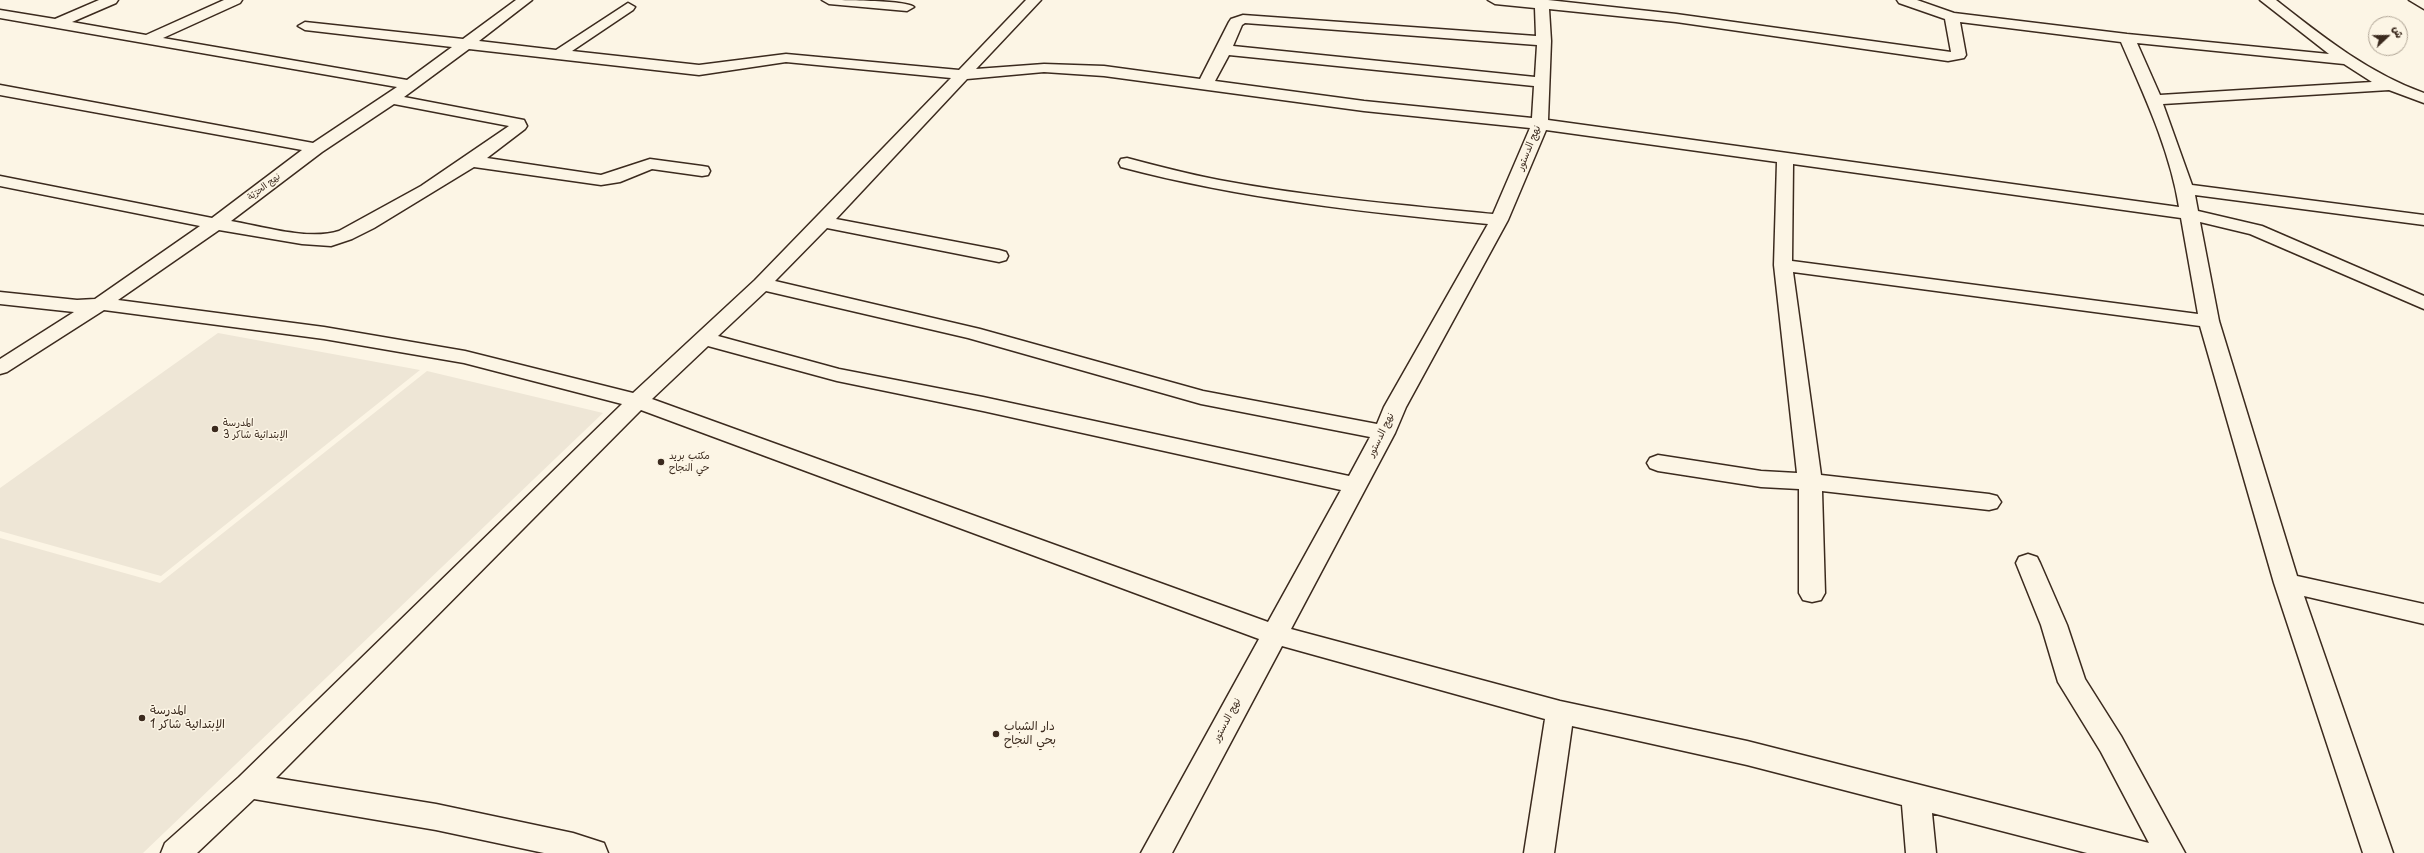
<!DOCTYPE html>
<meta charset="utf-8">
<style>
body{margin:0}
#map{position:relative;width:2424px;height:853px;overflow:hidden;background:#fcf5e5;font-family:"Playpen Sans","Playpen Sans Arabic",sans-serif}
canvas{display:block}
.north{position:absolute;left:2368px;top:16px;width:40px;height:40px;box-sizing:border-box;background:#fcf5e5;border:1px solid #afa495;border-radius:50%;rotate:68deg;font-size:11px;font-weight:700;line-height:16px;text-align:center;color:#3b2a1e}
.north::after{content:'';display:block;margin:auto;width:14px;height:18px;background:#3b2a1e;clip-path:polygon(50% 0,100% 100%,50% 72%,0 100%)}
</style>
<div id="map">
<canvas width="2424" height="853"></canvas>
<div class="north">ش</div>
</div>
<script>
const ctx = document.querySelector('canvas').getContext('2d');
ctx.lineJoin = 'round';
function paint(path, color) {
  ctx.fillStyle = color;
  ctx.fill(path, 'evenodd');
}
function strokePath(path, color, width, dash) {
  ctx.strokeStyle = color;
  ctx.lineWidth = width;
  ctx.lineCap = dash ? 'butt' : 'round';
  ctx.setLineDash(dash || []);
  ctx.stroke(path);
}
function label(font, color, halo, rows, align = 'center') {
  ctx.font = font + ' "Playpen Sans","Playpen Sans Arabic",sans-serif';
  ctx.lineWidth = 3;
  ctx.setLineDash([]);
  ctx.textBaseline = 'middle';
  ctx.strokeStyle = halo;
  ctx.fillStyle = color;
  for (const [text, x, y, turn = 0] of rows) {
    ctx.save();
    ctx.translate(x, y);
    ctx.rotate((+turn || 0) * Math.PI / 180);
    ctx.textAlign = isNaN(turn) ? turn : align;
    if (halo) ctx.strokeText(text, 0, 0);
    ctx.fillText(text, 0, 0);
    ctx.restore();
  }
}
const built = new Path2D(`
 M218 333 420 370 161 576 0 531V488Z
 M427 371 603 413 143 853H0V538L160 583Z`);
const minor = new Path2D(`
 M99 0H118L116 3 72 22 146 35 224 0H242L240 3 163 38 407 80 452 47 305 30 298 26 305 22 463 39 516 0H532L479 41 556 50 628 3 635 7 633 10 572 51 699 65 786 54 959 70 1026 0H1041L976 69 1044 64 1104 66 1200 79 1229 22 1231 19 1243 15 1536 36 1535 8 1495 4 1488 0H1548L1676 14 1951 52 1945 19 1899 3 1897 0H1917L1954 13 2127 34 2329 54 2260 0H2276C2322 36 2368 73 2424 93V103L2389 90 2163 104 2192 185 2424 215V225L2195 195 2198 211 2262 226 2424 296V309L2250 234 2200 222 2219 321 2297 576 2424 604V624L2304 596 2393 853H2363L2274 583 2200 326 1793 272 1821 475 1989 494 1997 496 2001 502 1997 508 1989 510 1822 491 1825 593 1821 600 1812 602 1803 600 1799 593V489L1761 487 1658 471 1650 468 1647 463 1650 458 1658 455 1761 471 1797 473 1774 265 1777 162 1546 130 1508 220 1406 407 1395 433 1291 629 1560 701 1747 741 2149 843 2101 752 2058 682 2041 625 2016 563 2019 557 2028 554 2037 557 2040 563 2067 625 2085 679 2121 736 2185 853H2087L1932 813 1936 853H1906L1902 805 1747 765 1572 726 1554 853H1524L1545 719 1282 646 1172 853H1141L1259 639 641 410 276 778 436 804 573 833 604 843 608 853H544L436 830 254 799 197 853H161L165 843 239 777 622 404 464 363 324 339 104 310 7 372 0 374V359L74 312 0 304V292L77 300 95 299 200 226 0 186V176L212 218 302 150 0 95V85L313 143 397 87 0 18V10L55 19ZM1549 9 1676 22 1948 61 1964 58 1966 55 1960 22 2121 42C2144 95 2170 150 2179 207L1548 120 1551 41ZM1245 23 1537 45 1535 77 1233 46 1242 25ZM2137 43 2344 64 2372 82 2160 95ZM469 49 699 75 786 62 951 78 755 280 633 393 465 351 324 327 118 300 219 230 302 244 331 246 352 239 374 228 474 167 601 185 620 182 652 169 702 176 708 175 710 171 708 167 702 166 650 159 601 175 487 158 525 129 527 126 524 120 404 97ZM1229 55 1534 86 1532 118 1364 101 1215 81ZM1044 72 1104 76 1364 111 1530 128 1493 214C1401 205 1309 197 1219 180 1188 174 1157 166 1127 158L1121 159 1119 163 1121 167C1242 199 1364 212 1488 224L1384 407 1377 424 1203 391 980 329 775 281 827 228 999 262 1006 260 1008 256 1006 252 999 250 836 219 967 79ZM394 104 509 126 421 186 339 231C308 241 262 226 231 221L322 152ZM1793 164 2181 218 2198 314 1792 261ZM766 291 968 338 1201 404 1370 437 1349 476 983 397 839 369 718 336ZM708 346 837 381 983 411 1341 490 1268 622 652 399Z
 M822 0C837 0 907 0 914 7L907 11 829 4Z
 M2409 0H2424V9Z`);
const markers = [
 [215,429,4,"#3b2a1e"],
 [661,462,4,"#3b2a1e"],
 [142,718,4,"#3b2a1e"],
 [996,734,4,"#3b2a1e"]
];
const farStreetnames = [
 ["نهج الحرّيّة",264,187,-37]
];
const streetNames = [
 ["نهج الدستور",1529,148,-68],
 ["نهج الدستور",1381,435,-64],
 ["نهج الدستور",1227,720,-62]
];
const poiNames = [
 ["المدرسة",223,423],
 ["الإبتدائية شاكر 3",223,435],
 ["مكتب بريد",669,456],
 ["حي النجاح",669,468]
];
const nearPoinames = [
 ["المدرسة",150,711],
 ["الإبتدائية شاكر 1",150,725],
 ["دار الشباب",1004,727],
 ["بحي النجاح",1004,741]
];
paint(built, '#eee6d6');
strokePath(minor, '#3b2a1e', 3);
paint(minor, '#fcf5e5');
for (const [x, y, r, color] of markers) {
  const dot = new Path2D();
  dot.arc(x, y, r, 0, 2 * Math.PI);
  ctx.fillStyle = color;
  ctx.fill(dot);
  strokePath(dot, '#fcf5e5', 1.5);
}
label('9px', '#3b2a1e', '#fcf5e5', farStreetnames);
label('10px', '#3b2a1e', '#fcf5e5', streetNames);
label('10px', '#3b2a1e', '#fcf5e5', poiNames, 'left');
label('12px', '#3b2a1e', '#fcf5e5', nearPoinames, 'left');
</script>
